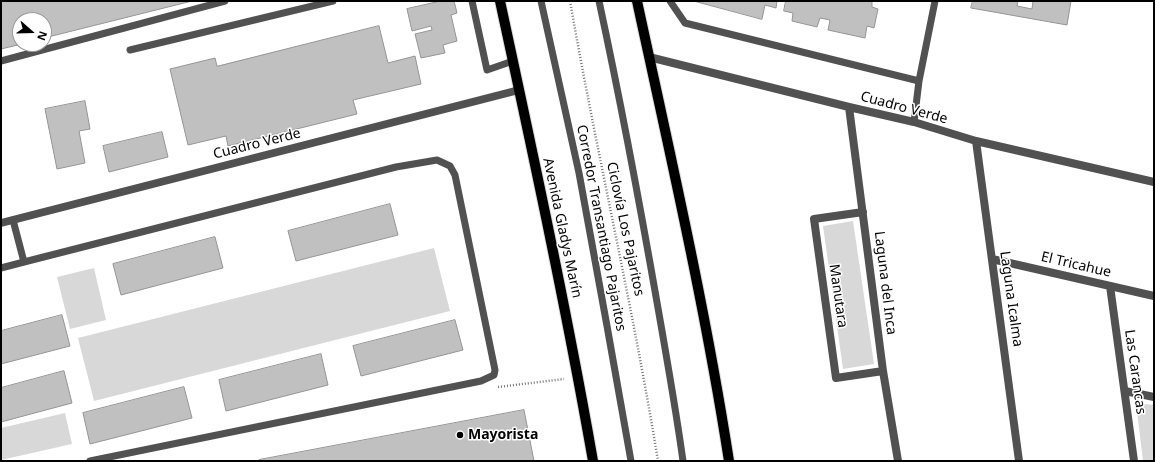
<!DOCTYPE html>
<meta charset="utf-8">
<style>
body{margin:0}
#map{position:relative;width:1155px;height:462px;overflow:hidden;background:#fff;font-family:"Noto Sans",sans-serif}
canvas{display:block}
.frame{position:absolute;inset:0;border:2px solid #000;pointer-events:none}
.north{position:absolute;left:12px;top:12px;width:40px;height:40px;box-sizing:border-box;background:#fff;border:1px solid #999;border-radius:50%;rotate:110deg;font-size:11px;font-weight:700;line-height:16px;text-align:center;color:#000}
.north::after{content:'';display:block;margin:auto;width:14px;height:18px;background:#000;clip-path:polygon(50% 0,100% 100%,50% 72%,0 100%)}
</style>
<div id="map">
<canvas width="1155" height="462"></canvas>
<div class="frame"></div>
<div class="north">N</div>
</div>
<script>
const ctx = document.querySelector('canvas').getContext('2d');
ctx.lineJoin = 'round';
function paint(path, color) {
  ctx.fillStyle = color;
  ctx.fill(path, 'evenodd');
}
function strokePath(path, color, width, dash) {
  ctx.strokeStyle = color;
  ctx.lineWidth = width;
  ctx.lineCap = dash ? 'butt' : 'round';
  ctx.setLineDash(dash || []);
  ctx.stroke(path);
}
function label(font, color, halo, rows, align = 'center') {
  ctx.font = font + ' "Noto Sans",sans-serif';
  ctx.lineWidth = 3;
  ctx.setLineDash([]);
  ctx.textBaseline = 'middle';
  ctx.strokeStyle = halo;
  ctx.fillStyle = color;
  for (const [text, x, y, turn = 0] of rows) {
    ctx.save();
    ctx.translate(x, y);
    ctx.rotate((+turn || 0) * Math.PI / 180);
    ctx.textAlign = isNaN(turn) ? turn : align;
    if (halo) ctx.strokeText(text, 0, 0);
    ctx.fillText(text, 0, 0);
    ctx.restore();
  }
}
const green = new Path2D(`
 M853 221 874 364 843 369 823 226Z
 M434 248 450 311 94 401 78 338Z
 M94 268 106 320 70 329 57 277Z
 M1145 404 1154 405V461H1143L1137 411Z
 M65 413 72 444 1 460V428Z`);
const building = new Path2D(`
 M1 1H192L44 38V20H20V44H22L1 49Z
 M441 1H454L457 13 451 15 457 41 443 45 445 53 421 58 415 34 432 30 431 26 412 31 407 9Z
 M694 1H777L776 8 765 5 762 19Z
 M786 1H872V7L878 9 874 28 867 26 865 38 828 30 830 20 820 18 817 27 792 21 793 13 784 11Z
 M973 1H1018L1017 6 1032 9 1033 1H1071L1067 25 971 8Z
 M379 26 388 63 415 56 421 84 353 100 357 114 228 146 226 136 188 145 170 69 215 58 217 66Z
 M85 101 90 129 79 131 85 163 57 169 45 109Z
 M162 132 168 157 109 172 103 146Z
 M390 204 398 235 296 261 288 231Z
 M215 237 223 268 121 295 113 264Z
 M62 315 70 346 1 364V331Z
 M455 320 463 350 361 376 353 346Z
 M321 354 328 385 226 411 219 380Z
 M64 371 72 403 1 422V388Z
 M184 387 192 418 90 444 83 413Z
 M524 410 534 461H259V460Z`);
const path = new Path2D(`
 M570 1C597 155 633 307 658 461
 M498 387 564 379`);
const lane = new Path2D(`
 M472 1 487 70 513 61
 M541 1 579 173 607 326 631 461
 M599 1C621 103 640 205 658 308 667 359 676 410 683 461
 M670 1 685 23 919 81
 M130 50 333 1
 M1 61 225 1
 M914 122 919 81 935 1
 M24 262 396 167 437 160 450 166 455 175 495 370 494 375 481 381 90 461
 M1 268 24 262 13 220`);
const street = new Path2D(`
 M649 57 849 107 914 122 976 141 1154 182
 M849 107 883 371 898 461
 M976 141 1019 461
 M863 212 814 219 836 378 883 371
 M1 223 519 90
 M992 259 1154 296
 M1110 286 1134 461
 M1125 391 1154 397`);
const primary = new Path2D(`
 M500 1C533 154 566 307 593 461
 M637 1C670 154 705 306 729 461`);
const markers = [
 [460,435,4,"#000"]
];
const streetNames = [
 ["Cuadro Verde",904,108,15],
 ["Cuadro Verde",257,144,-14],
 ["Avenida Gladys Marín",562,228,78],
 ["Corredor Transantiago Pajaritos",601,228,79],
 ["Ciclovía Los Pajaritos",625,229,78],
 ["El Tricahue",1076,265,13],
 ["Laguna del Inca",885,283,83],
 ["Manutara",838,296,82],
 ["Laguna Icalma",1011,299,82],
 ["Las Carancas",1135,372,82]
];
const poiNames = [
 ["Mayorista",468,435]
];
paint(green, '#d8d8d8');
paint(building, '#c0c0c0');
strokePath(building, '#959595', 1);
strokePath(primary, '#dbdbdb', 12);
strokePath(path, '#737373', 2.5, [1, 2]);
strokePath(lane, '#515151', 7);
strokePath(street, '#515151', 8);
strokePath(primary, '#000', 10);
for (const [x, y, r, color] of markers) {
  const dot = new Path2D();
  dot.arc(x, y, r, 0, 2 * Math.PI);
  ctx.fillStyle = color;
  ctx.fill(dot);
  strokePath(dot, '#fff', 1.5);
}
label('14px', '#000', '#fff', streetNames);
label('bold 14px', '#000', '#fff', poiNames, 'left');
</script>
